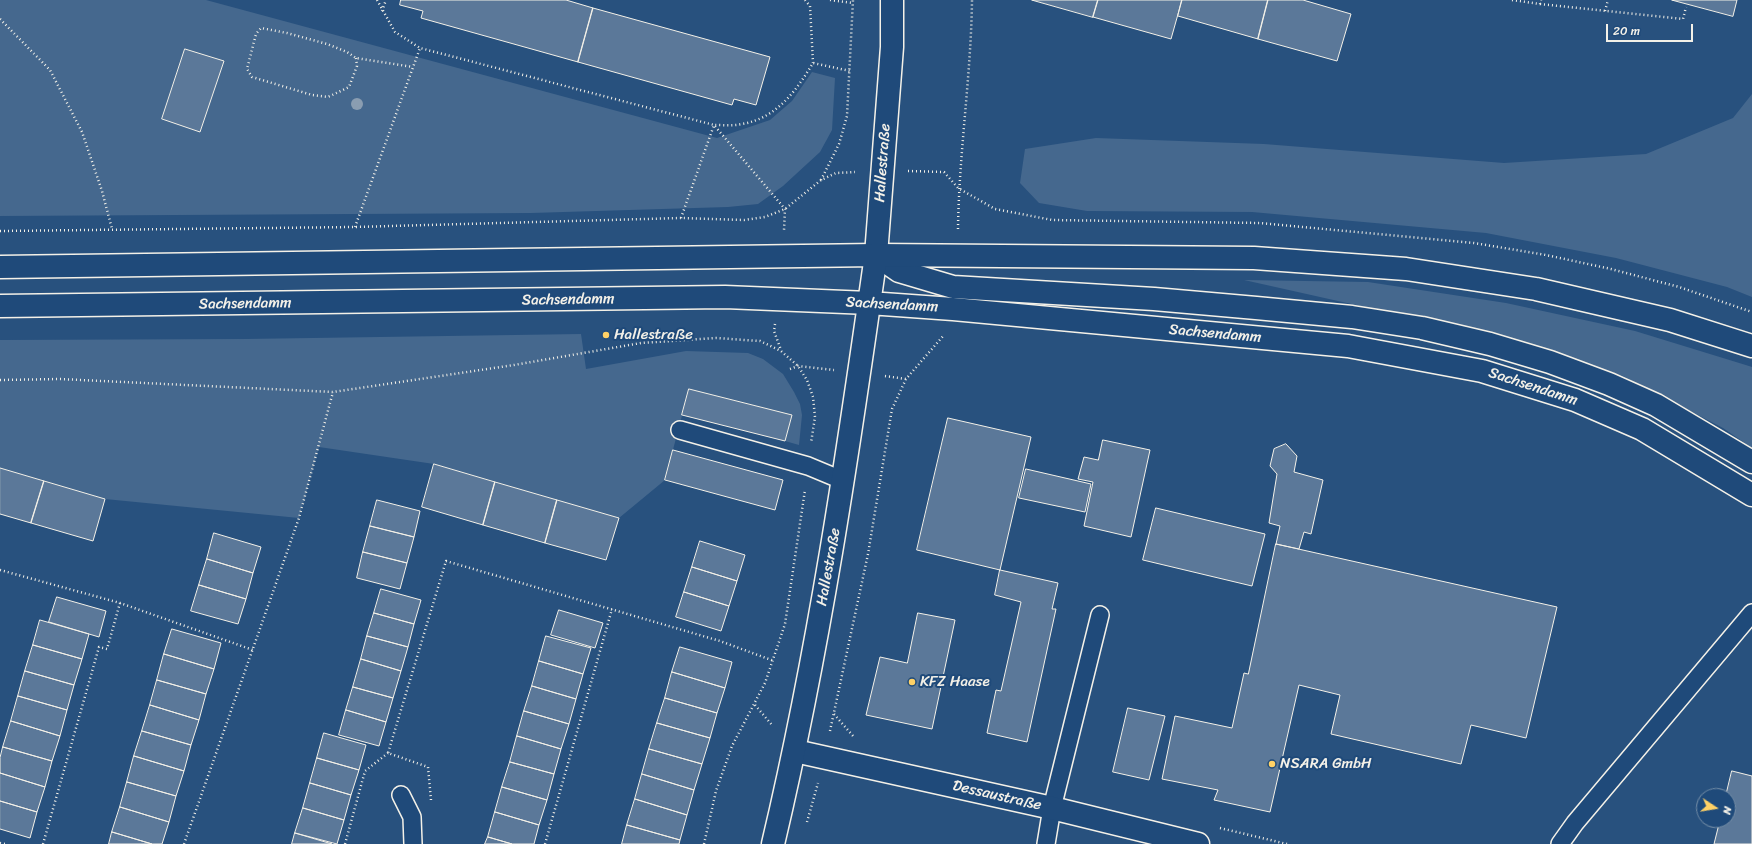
<!DOCTYPE html>
<meta charset="utf-8">
<style>
body{margin:0}
#map{position:relative;width:1752px;height:844px;overflow:hidden;background:#28517e;font-family:Sriracha,sans-serif}
canvas{display:block}
.north{position:absolute;left:1696px;top:788px;width:40px;height:40px;box-sizing:border-box;background:#1f4a7a;border:1px solid #748da6;border-radius:50%;rotate:102deg;font-size:11px;font-weight:700;line-height:16px;text-align:center;color:#f4f1e8}
.north::after{content:'';display:block;margin:auto;width:14px;height:18px;background:#ffd166;clip-path:polygon(50% 0,100% 100%,50% 72%,0 100%)}
.scale{position:absolute;left:1606px;top:24px;width:87px;height:18px;box-sizing:border-box;border:2px solid #f4f1e8;border-top:0;padding-left:5px;font-size:12px;line-height:14px;white-space:nowrap;color:#f4f1e8;-webkit-text-stroke:3px #1f4a7a;paint-order:stroke}
</style>
<div id="map">
<canvas width="1752" height="844"></canvas>
<div class="north">N</div>
<div class="scale">20 m</div>
</div>
<script>
const ctx = document.querySelector('canvas').getContext('2d');
ctx.lineJoin = 'round';
function paint(path, color) {
  ctx.fillStyle = color;
  ctx.fill(path, 'evenodd');
}
function strokePath(path, color, width, dash) {
  ctx.strokeStyle = color;
  ctx.lineWidth = width;
  ctx.lineCap = dash ? 'butt' : 'round';
  ctx.setLineDash(dash || []);
  ctx.stroke(path);
}
function label(font, color, halo, rows, align = 'center') {
  ctx.font = font + ' Sriracha,sans-serif';
  ctx.lineWidth = 4;
  ctx.setLineDash([]);
  ctx.textBaseline = 'middle';
  ctx.strokeStyle = halo;
  ctx.fillStyle = color;
  for (const [text, x, y, turn = 0] of rows) {
    ctx.save();
    ctx.translate(x, y);
    ctx.rotate((+turn || 0) * Math.PI / 180);
    ctx.textAlign = isNaN(turn) ? turn : align;
    if (halo) ctx.strokeText(text, 0, 0);
    ctx.fillText(text, 0, 0);
    ctx.restore();
  }
}
const green = new Path2D(`
 M0 0H206L717 138 770 120 792 101 812 72 835 78 832 130 820 152 783 186 758 204 728 207 531 213 0 216Z
 M1752 94V297L1727 287 1616 258 1486 233 1252 212 1087 211 1039 203 1020 183 1025 149 1096 138 1264 144 1504 163 1646 154 1733 118Z
 M1244 280 1368 282 1506 303 1635 331 1749 366 1752 367V448L1723 428 1623 376 1499 337Z
 M581 334 586 369 686 351 748 353 763 359 783 374 794 392 800 404 802 415 799 445 785 441 792 415 689 389 665 480 619 518 434 464 319 447 299 518 105 499 0 468V340L245 339Z`);
const building = new Path2D(`
 M401 0H566L593 8 578 62 421 18 423 11 400 5Z
 M1032 0H1098L1093 17Z
 M1098 0H1182L1171 39 1093 17Z
 M1182 0H1268L1258 39 1178 16Z
 M1268 0H1303L1351 14 1337 61 1258 39Z
 M1672 0H1737L1733 16Z
 M593 8 770 57 756 105 734 99 732 105 578 62Z
 M185 49 224 61 200 132 162 119Z
 M689 389 792 415 785 441 682 415Z
 M948 418 1031 437 1000 570 917 550Z
 M1103 440 1150 450 1131 537 1084 526 1093 482 1078 479 1084 457 1098 460Z
 M1286 444 1297 456 1294 472 1323 480 1311 534 1304 532 1299 549 1276 544 1280 526 1269 523 1277 474 1270 466 1274 449Z
 M673 450 783 480 775 510 665 480Z
 M434 464 495 482 483 525 422 507Z
 M0 468 44 481 31 523 0 514Z
 M1026 469 1091 484 1085 512 1019 498Z
 M44 481 105 499 93 541 31 523Z
 M495 482 557 500 545 543 483 525Z
 M377 500 420 511 414 537 370 526Z
 M557 500 619 518 606 560 545 543Z
 M1156 508 1265 534 1252 586 1143 560Z
 M370 526 414 537 407 563 363 552Z
 M214 533 261 547 253 573 207 559Z
 M700 541 745 555 737 581 692 567Z
 M1276 544 1557 607 1526 738 1471 725 1461 764 1331 734 1340 695 1299 685 1270 812 1214 800 1218 790 1162 779 1175 716 1232 728 1244 673 1248 674Z
 M363 552 407 563 400 589 357 578Z
 M207 559 253 573 246 599 199 585Z
 M692 567 737 581 729 606 684 592Z
 M1000 570 1058 583 1052 609H1056L1027 742 987 733 996 690 1001 691 1021 602 995 595Z
 M199 585 246 599 238 624 191 611Z
 M381 589 421 600 414 624 374 613Z
 M684 592 729 606 721 631 676 617Z
 M57 597 106 611 99 637 49 622Z
 M559 610 603 623 595 648 551 635Z
 M374 613 414 624 408 647 367 636Z
 M918 613 955 620 932 729 866 715 880 657 907 663Z
 M40 620 89 634 82 659 33 645Z
 M172 629 221 643 214 669 164 654Z
 M367 636 408 647 401 671 361 659Z
 M546 636 591 648 583 674 539 661Z
 M33 645 82 659 74 685 25 671Z
 M680 647 732 662 725 688 672 672Z
 M164 654 214 669 206 694 157 680Z
 M361 659 401 671 393 698 353 687Z
 M539 661 583 674 576 699 532 686Z
 M25 671 74 685 67 710 18 696Z
 M672 672 725 688 717 713 665 698Z
 M157 680 206 694 199 720 150 705Z
 M532 686 576 699 569 724 524 711Z
 M353 687 393 698 386 722 346 710Z
 M18 696 67 710 60 736 11 721Z
 M665 698 717 713 710 738 657 723Z
 M150 705 199 720 191 745 142 731Z
 M1128 708 1165 716 1149 780 1113 772Z
 M346 710 386 722 379 746 339 735Z
 M524 711 569 724 561 749 517 736Z
 M11 721 60 736 52 761 3 747Z
 M657 723 710 738 702 764 649 749Z
 M142 731 191 745 184 771 134 756Z
 M324 733 366 745 359 770 317 758Z
 M517 736 561 749 554 774 510 762Z
 M3 747 52 761 45 787 0 773V758Z
 M649 749 702 764 694 790 642 774Z
 M134 756 184 771 176 796 127 782Z
 M317 758 359 770 351 795 310 783Z
 M510 762 554 774 547 800 502 787Z
 M1732 771 1752 776V844H1714L1720 820H1728V796H1726Z
 M0 773 45 787 37 812 0 801Z
 M642 774 694 790 687 815 635 799Z
 M127 782 176 796 169 822 120 807Z
 M310 783 351 795 344 820 303 808Z
 M502 787 547 800 539 825 495 812Z
 M635 799 687 815 680 840 627 825Z
 M0 801 37 812 30 838 0 829Z
 M120 807 169 822 162 844H152L112 832Z
 M303 808 344 820 337 844 295 833Z
 M495 812 539 825 534 844H512L488 837Z
 M627 825 680 840 679 844H622Z
 M112 832 152 844H109Z
 M295 833 332 844H292Z
 M488 837 512 844H485Z`);
const path = new Path2D(`
 M377 0 395 32 420 48
 M805 0 810 6 813 63
 M830 0 853 3
 M1512 0 1540 4 1541 0
 M1540 4 1683 19 1686 7
 M382 11 386 0
 M1605 11 1608 0
 M0 19 50 70 82 132 102 191 112 229
 M356 58 357 66 349 87 328 97 312 95 252 77 247 69 256 34 261 28 287 33 327 44 347 52 356 58 413 67
 M908 171 944 172 958 188 995 209 1052 220 1260 223 1474 243 1546 255 1611 269 1679 287 1752 312
 M821 180 839 144 847 116 853 0
 M681 218 714 125C723 125 733 126 742 124 777 118 796 91 813 63L850 71
 M355 227 420 48 714 125 785 209 784 230
 M958 229C959 152 971 77 972 0
 M0 231 355 227 681 218 744 220 765 217 785 209 821 180 836 173 855 172
 M775 324 774 331 781 350
 M790 369 798 366 834 370
 M885 376 906 379
 M0 380 60 379 333 392 514 365 641 343 716 338 760 341 781 351 798 366 807 380 813 397 815 417 811 443
 M0 570 120 603 253 650
 M755 705 772 725
 M834 714 853 736
 M830 731 868 554 892 409 906 379 944 335
 M431 800 428 767 388 753 446 561 720 641 774 661
 M807 822 818 783
 M1220 828 1287 844
 M0 843 5 844
 M43 844 99 647 107 649 120 603
 M184 844 299 518 333 392
 M345 844 365 771 388 753
 M545 844 612 609
 M704 844 716 791 732 746 765 683 785 624 805 490`);
const lane = new Path2D(`
 M680 430 808 466 844 481
 M401 795 412 817 413 844
 M1046 844 1052 808 1100 615
 M1560 844 1575 823 1752 613`);
const street = new Path2D(`
 M892 0V47L876 255 899 271 953 287 1154 299 1256 308 1352 317 1422 328 1490 344 1550 362 1609 384 1656 405 1752 462
 M795 751 1052 808 1198 844`);
const secondary = new Path2D(`
 M0 267 876 255 1254 258 1406 269 1536 289 1670 320 1752 346
 M0 306 725 297 869 303 953 309 1348 346 1482 371 1575 400 1642 429 1752 495
 M773 844C819 650 848 453 876 255`);
const trees = [
 [357,104]
];
const markers = [
 [606,335,4,"#ffd166"],
 [912,682,4,"#ffd166"],
 [1272,764,4,"#ffd166"]
];
const streetNames = [
 ["Hallestraße",883,163,-86],
 ["Sachsendamm",568,300,-1],
 ["Sachsendamm",245,304,-1],
 ["Sachsendamm",892,305,3],
 ["Sachsendamm",1215,334,5],
 ["Sachsendamm",1533,387,18],
 ["Hallestraße",829,567,-80],
 ["Dessaustraße",997,796,13]
];
const poiNames = [
 ["Hallestraße",614,335],
 ["KFZ Haase",920,682],
 ["NSARA GmbH",1280,764]
];
paint(green, '#45688e');
paint(building, '#5b7899');
strokePath(building, '#f4f1e8', 1);
strokePath(lane, '#f4f1e8', 20);
strokePath(street, '#f4f1e8', 25);
strokePath(secondary, '#f4f1e8', 25);
strokePath(path, '#f4f1e8', 2.5, [1, 3]);
strokePath(lane, '#1f4a7a', 17);
strokePath(street, '#1f4a7a', 22);
strokePath(secondary, '#1f4a7a', 22);
ctx.fillStyle = '#8a9db1';
for (const [x, y] of trees) {
  ctx.beginPath();
  ctx.arc(x, y, 6, 0, 2 * Math.PI);
  ctx.fill();
}
for (const [x, y, r, color] of markers) {
  const dot = new Path2D();
  dot.arc(x, y, r, 0, 2 * Math.PI);
  ctx.fillStyle = color;
  ctx.fill(dot);
  strokePath(dot, '#1f4a7a', 1.5);
}
label('15px', '#f4f1e8', '#1f4a7a', streetNames);
label('15px', '#f4f1e8', '#1f4a7a', poiNames, 'left');
</script>
